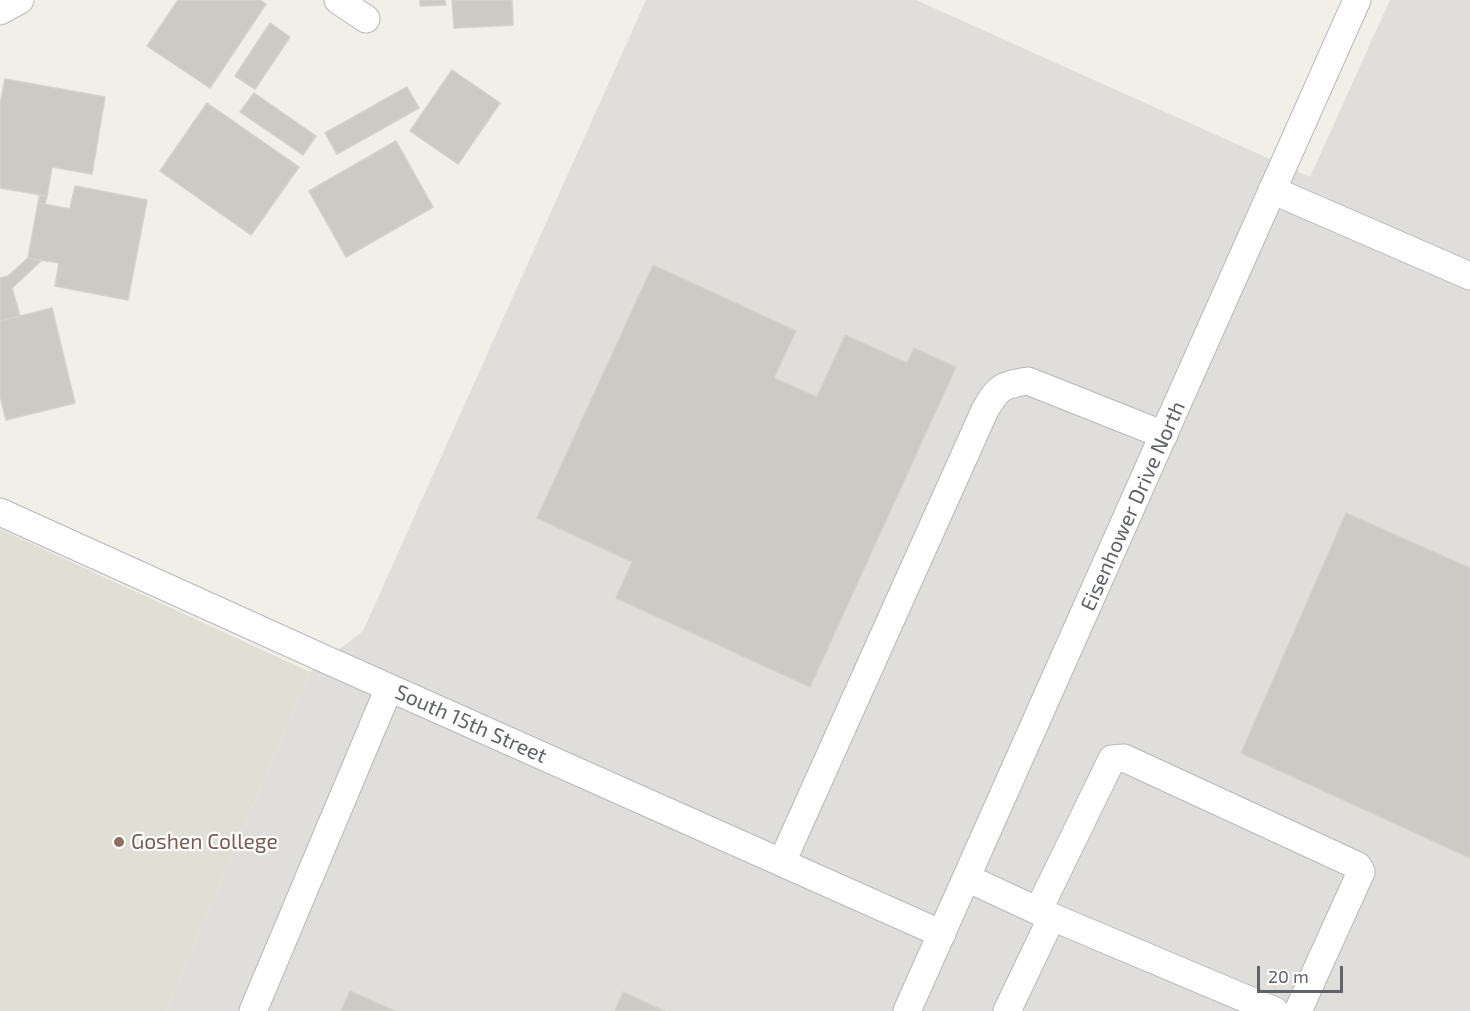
<!DOCTYPE html>
<style>
body{margin:0}
#map{position:relative;width:1470px;height:1011px;overflow:hidden;background:#f1efe8;font-family:"Exo 2",sans-serif}
canvas{display:block}
.scale{position:absolute;left:1257px;top:966px;width:86px;height:27px;box-sizing:border-box;border:3px solid #5f6368;border-top:0;padding-left:8px;font-size:18px;line-height:21px;white-space:nowrap;color:#5f6368;-webkit-text-stroke:4px #fff;paint-order:stroke}
</style>
<div id="map">
<canvas width="1470" height="1011"></canvas>
<div class="scale">20 m</div>
</div>
<script>
const ctx = document.querySelector('canvas').getContext('2d');
ctx.lineJoin = 'round';
function paint(path, color) {
  ctx.fillStyle = color;
  ctx.fill(path, 'evenodd');
}
function strokePath(path, color, width, dash) {
  ctx.strokeStyle = color;
  ctx.lineWidth = width;
  ctx.lineCap = dash ? 'butt' : 'round';
  ctx.setLineDash(dash || []);
  ctx.stroke(path);
}
function label(font, color, halo, rows, align = 'center') {
  ctx.font = font + ' "Exo 2",sans-serif';
  ctx.lineWidth = 4.5;
  ctx.setLineDash([]);
  ctx.textBaseline = 'middle';
  ctx.strokeStyle = halo;
  ctx.fillStyle = color;
  for (const [text, x, y, turn = 0] of rows) {
    ctx.save();
    ctx.translate(x, y);
    ctx.rotate((+turn || 0) * Math.PI / 180);
    ctx.textAlign = isNaN(turn) ? turn : align;
    if (halo) ctx.strokeText(text, 0, 0);
    ctx.fillText(text, 0, 0);
    ctx.restore();
  }
}
const industrial = new Path2D(`
 M646 0H916L1310 177 1390 0H1470V1011H166L310 672 363 631Z`);
const education = new Path2D(`
 M0 529 310 672 166 1011H0Z`);
const building = new Path2D(`
 M178 0H260L266 4 210 88 147 46Z
 M420 0H445L446 5 420 6Z
 M452 0H512L513 25 454 28Z
 M270 23 290 37 255 89 235 76Z
 M452 70 500 103 458 164 410 131Z
 M5 79 105 97 92 174 52 167 47 196 0 188V105Z
 M407 87 419 108 337 154 325 133Z
 M254 93 316 136 303 155 240 112Z
 M207 103 299 167 251 235 160 171Z
 M396 141 433 207 346 257 309 191Z
 M75 186 147 200 128 300 55 286 59 263 28 258 38 203 70 209Z
 M40 195 47 196 45 204 38 203Z
 M28 258 42 260 12 288 20 316 0 321V278L8 276Z
 M653 265 796 331 774 378 817 397 845 335 907 363 914 348 956 367 810 687 616 598 632 562 537 518Z
 M52 308 75 403 6 420 0 396V321Z
 M1346 513 1470 568V858L1241 753Z
 M350 991 395 1011H341Z
 M623 992 664 1011H615Z`);
const minor = new Path2D(`
 M338 0 366 19
 M0 11 20 0
 M1272 190 1470 276
 M0 512 327 660 942 934
 M782 862 985 410C998 387 1002 385 1028 381L1164 435
 M967 878 1038 911 1112 759 1124 758 1358 866 1361 872 1298 1011
 M1038 911 1275 1011
 M253 1011 389 688
 M907 1011 1357 0
 M1007 1011 1052 917`);
const markers = [
 [119,842,6,"#8d6e63"]
];
const streetNames = [
 ["Eisenhower Drive North",1133,506,-66],
 ["South 15th Street",471,724,24]
];
const educationNames = [
 ["Goshen College",131,842]
];
paint(industrial, '#e0deda');
paint(education, '#e1ded6');
paint(building, '#cccac5');
strokePath(building, '#d6d1c6', 1.5);
strokePath(minor, '#b5b8bc', 29);
strokePath(minor, '#fff', 27);
for (const [x, y, r, color] of markers) {
  const dot = new Path2D();
  dot.arc(x, y, r, 0, 2 * Math.PI);
  ctx.fillStyle = color;
  ctx.fill(dot);
  strokePath(dot, '#fff', 2);
}
label('21px', '#5f6368', '#fff', streetNames);
label('21px', '#785e54', '#fff', educationNames, 'left');
</script>
